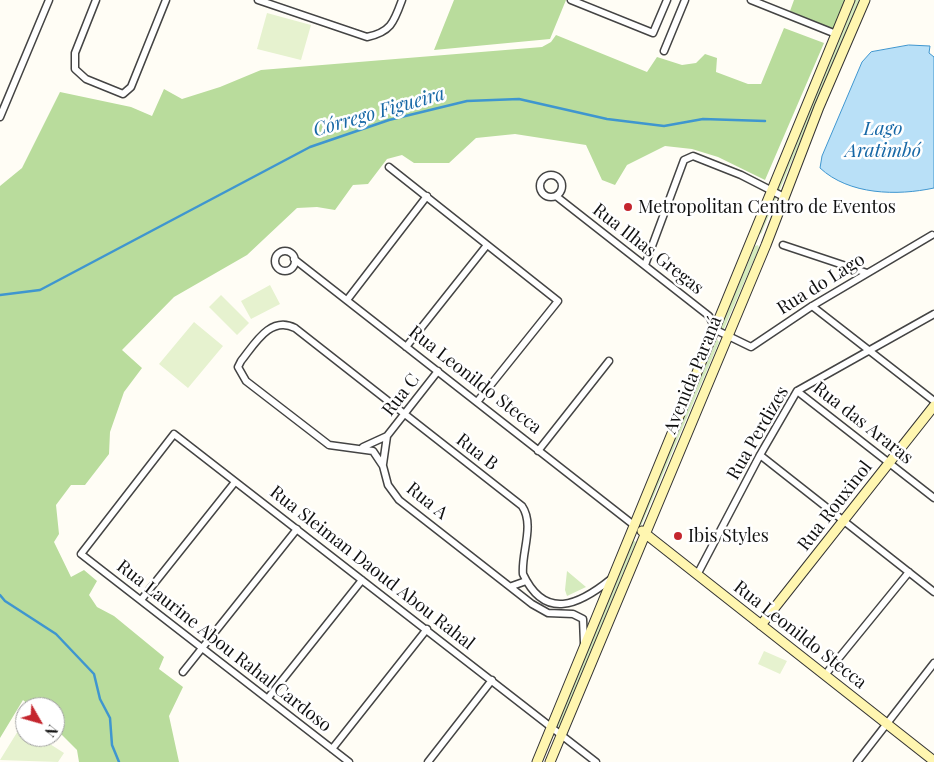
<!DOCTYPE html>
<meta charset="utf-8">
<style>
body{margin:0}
#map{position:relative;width:934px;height:762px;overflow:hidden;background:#fffdf5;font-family:"Playfair Display",serif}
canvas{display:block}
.north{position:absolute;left:15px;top:697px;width:50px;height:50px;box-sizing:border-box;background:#fff;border:1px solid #a0a0a0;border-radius:50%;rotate:128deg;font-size:14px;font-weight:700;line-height:20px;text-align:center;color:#111}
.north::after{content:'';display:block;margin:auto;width:18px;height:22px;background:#c4262e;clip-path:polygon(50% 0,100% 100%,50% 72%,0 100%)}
</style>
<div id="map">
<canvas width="934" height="762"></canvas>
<div class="north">N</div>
</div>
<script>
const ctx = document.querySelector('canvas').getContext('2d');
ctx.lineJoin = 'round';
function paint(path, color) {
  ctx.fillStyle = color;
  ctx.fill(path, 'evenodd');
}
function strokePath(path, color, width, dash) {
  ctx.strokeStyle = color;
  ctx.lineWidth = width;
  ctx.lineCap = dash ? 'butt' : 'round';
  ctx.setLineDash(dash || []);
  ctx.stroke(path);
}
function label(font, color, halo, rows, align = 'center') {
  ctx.font = font + ' "Playfair Display",serif';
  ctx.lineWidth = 5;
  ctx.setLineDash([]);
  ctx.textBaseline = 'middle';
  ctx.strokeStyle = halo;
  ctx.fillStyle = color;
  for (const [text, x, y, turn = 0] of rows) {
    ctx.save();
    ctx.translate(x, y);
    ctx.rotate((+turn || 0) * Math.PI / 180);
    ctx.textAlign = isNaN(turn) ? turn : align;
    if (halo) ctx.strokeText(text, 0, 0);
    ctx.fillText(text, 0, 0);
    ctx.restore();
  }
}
const green = new Path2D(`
 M855 0H860L761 234 759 232Z
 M758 245 759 248 723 331 720 329 755 246Z
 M717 339 719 342 641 526 639 525Z
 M632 540 636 542 560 727 556 726Z
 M567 571 586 587 567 596 565 590Z`);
const forest = new Path2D(`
 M454 0H566L550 39 434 50Z
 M794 0H845L833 29 790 11Z
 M784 28 824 43 765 180 718 157 692 149 665 146 627 165 615 185 602 180 586 145 515 134 476 138 449 163H414L402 155 387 159 368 184 353 185 335 210 317 207 297 208 247 255 174 297 122 350 142 368 124 392 110 432 109 454 85 485H71L56 505 59 534 54 542 71 577 84 570 97 581 89 595 97 607 114 616 164 657 159 669 183 687 169 716 179 762H79L77 750 55 728V707H31L23 700 0 738V186L22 168 60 92 131 107 152 116 164 89 182 99 220 87 261 70 542 47 551 42 556 35 647 72 657 57 682 65 696 63 705 54 717 58 716 72 748 84H761Z`);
const pitch = new Path2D(`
 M267 13 311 25 301 60 257 49Z
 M270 285 280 304 251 319 241 301Z
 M221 295 249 323 237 335 209 307Z
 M194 322 223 346 188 388 159 364Z
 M764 651 787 661 780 674 758 664Z
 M21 726 25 728V737H39L64 753 58 762 0 760Z`);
const water = new Path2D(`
 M909 45 930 46 929 53 934 57V188C897 196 849 195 820 168L822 156 862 62 871 52Z`);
const stream = new Path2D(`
 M0 295 40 290 310 147 389 120 467 101 519 99 607 119 664 126 703 119 765 121
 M0 595 5 601 56 634 94 674 100 699 110 718 112 745 119 762`);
const street = new Path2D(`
 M96 0 75 53V69L86 79 123 94 131 87 166 0
 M258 0 367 37C391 32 394 22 402 0
 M571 0 653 33 667 0
 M751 0 836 34
 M664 51 685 0
 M0 117 49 0
 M389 167 558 301 477 402
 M540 186a11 11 0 1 1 22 0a11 11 0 1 1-22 0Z
 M556 196 709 316 716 330 751 347 812 306 932 235
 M783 245 867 273
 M275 261a10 10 0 1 1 20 0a10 10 0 1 1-20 0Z
 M294 259 635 526
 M645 265 684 160 693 156 741 175 784 197
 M347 300 427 196
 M812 306 934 401
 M406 347 487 245
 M797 391 934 498
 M363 447 387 436 438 371
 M538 451 609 361
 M760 455 934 592
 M383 464 387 436
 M697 575 760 455 797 391 934 314
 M512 586 526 581
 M141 600 235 482
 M584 643 583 619 573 614 548 613 532 604 399 500 388 485 383 466 373 451 329 445 246 381 238 367 241 361C254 345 270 315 295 328L522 506C535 525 521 553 523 574 545 621 579 605 611 579
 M183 672 297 529
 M825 675 909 572
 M268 698 362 580
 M332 749 427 629
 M349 762 81 554 174 434 596 762
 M428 762 492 680
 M857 762 934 663`);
const secondary = new Path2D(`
 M642 531 934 761
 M761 625 934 406
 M537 762 850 0
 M550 762 766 245 819 107 865 0`);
const markers = [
 [628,207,5,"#c4262e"],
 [678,536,5,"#c4262e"]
];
const poiNames = [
 ["Metropolitan Centro de Eventos",638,207],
 ["Ibis Styles",688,536]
];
const streetNames = [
 ["Rua Ilhas Gregas",648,249,38],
 ["Rua do Lago",821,284,-32],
 ["Avenida Paraná",693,375,-68],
 ["Rua Leonildo Stecca",475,380,38],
 ["Rua C",401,395,-52],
 ["Rua das Araras",863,423,38],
 ["Rua Perdizes",758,433,-60],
 ["Rua B",477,452,38],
 ["Rua A",427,501,39],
 ["Rua Rouxinol",835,506,-52],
 ["Rua Sleiman Daoud Abou Rahal",372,568,38],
 ["Rua Leonildo Stecca",800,635,38],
 ["Rua Laurine Abou Rahal Cardoso",224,646,38]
];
const waterNames = [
 ["Córrego Figueira",379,112,-16],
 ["Lago",883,129],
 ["Aratimbó",883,151]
];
paint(green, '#d5ebbd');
paint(forest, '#b9dc9c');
paint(pitch, '#e6f2cf');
paint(water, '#b9e0f7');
strokePath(water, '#3f96cf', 1);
strokePath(stream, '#3f96cf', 2.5);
strokePath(street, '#444', 9);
strokePath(secondary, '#333', 11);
strokePath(street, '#fff', 6);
strokePath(secondary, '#fff6b0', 9);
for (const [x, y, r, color] of markers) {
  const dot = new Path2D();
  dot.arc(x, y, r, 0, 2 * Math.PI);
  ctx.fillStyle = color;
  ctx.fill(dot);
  strokePath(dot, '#fff', 2);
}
label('18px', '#111', '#fff', poiNames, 'left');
label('18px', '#111', '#fff', streetNames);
label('italic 19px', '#1768a6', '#fff', waterNames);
</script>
